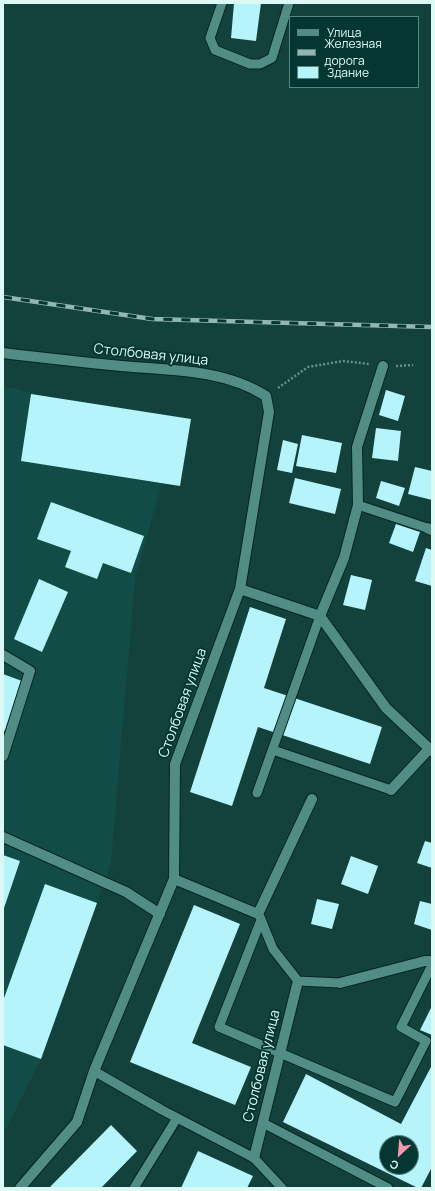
<!DOCTYPE html>
<meta charset="utf-8">
<style>
body{margin:0}
#map{position:relative;width:435px;height:1191px;overflow:hidden;background:#13413c;font-family:Manrope,sans-serif}
canvas{display:block}
.frame{position:absolute;inset:0;border:4px solid #dcf9f5;pointer-events:none}
.legend{position:absolute;left:289px;top:16px;width:130px;height:72px;box-sizing:border-box;background:#053732;border:1px solid #5b8580;margin:0;padding:5px 7px;list-style:none;font-size:12px;color:#dcf9f5}
.legend li{display:flex;align-items:center;gap:8px;height:20px}
.legend b{width:20px;border:1px solid #5b8580}
.north{position:absolute;left:379px;top:1135px;width:40px;height:40px;box-sizing:border-box;background:#053732;border:1px solid #5b8580;border-radius:50%;rotate:206deg;font-size:11px;font-weight:700;line-height:16px;text-align:center;color:#dcf9f5}
.north::after{content:'';display:block;margin:auto;width:14px;height:18px;background:#f29aae;clip-path:polygon(50% 0,100% 100%,50% 72%,0 100%)}
</style>
<div id="map">
<canvas width="435" height="1191"></canvas>
<div class="frame"></div>
<ul class="legend">
<li><b style="height:5px;background:#528d85"></b>Улица</li>
<li><b style="height:5px;background:#92b6b1"></b>Железная дорога</li>
<li><b style="height:11px;background:#b5f4fb"></b>Здание</li>
</ul>
<div class="north">С</div>
</div>
<script>
const ctx = document.querySelector('canvas').getContext('2d');
ctx.lineJoin = 'round';
function paint(path, color) {
  ctx.fillStyle = color;
  ctx.fill(path, 'evenodd');
}
function strokePath(path, color, width, dash) {
  ctx.strokeStyle = color;
  ctx.lineWidth = width;
  ctx.lineCap = dash ? 'butt' : 'round';
  ctx.setLineDash(dash || []);
  ctx.stroke(path);
}
function label(font, color, halo, rows, align = 'center') {
  ctx.font = font + ' Manrope,sans-serif';
  ctx.lineWidth = 4;
  ctx.setLineDash([]);
  ctx.textBaseline = 'middle';
  ctx.strokeStyle = halo;
  ctx.fillStyle = color;
  for (const [text, x, y, turn = 0] of rows) {
    ctx.save();
    ctx.translate(x, y);
    ctx.rotate((+turn || 0) * Math.PI / 180);
    ctx.textAlign = isNaN(turn) ? turn : align;
    if (halo) ctx.strokeText(text, 0, 0);
    ctx.fillText(text, 0, 0);
    ctx.restore();
  }
}
const built = new Path2D(`
 M3 386 177 429 135 580 111 863 41 1059 7 1128H3Z`);
const building = new Path2D(`
 M234 3H261L256 41 231 38Z
 M386 390 405 396 398 421 379 415Z
 M31 394 191 419 180 486 21 461Z
 M376 428 401 431 398 461 372 458Z
 M302 435 342 443 336 473 296 466Z
 M283 440 298 444 292 473 277 470Z
 M415 467 432 471V500L408 494Z
 M295 478 341 489 335 514 289 503Z
 M381 481 405 488 399 506 376 498Z
 M51 502 144 536 131 573 103 563 97 579 65 567 71 551 37 539Z
 M396 524 420 532 413 552 389 543Z
 M426 548 432 550V586L415 581Z
 M351 575 372 580 365 610 343 605Z
 M39 579 68 592 42 652 14 639Z
 M250 607 286 619 264 688 382 727 370 764 258 727 232 806 190 792Z
 M3 674 22 681 5 731 3 730Z
 M425 841 432 843V868L417 863Z
 M3 855 20 861 3 911Z
 M351 856 378 866 368 894 341 884Z
 M45 884 97 903 41 1059 3 1045V1001Z
 M317 899 339 904 332 929 311 924Z
 M420 901 432 904V930L414 924Z
 M194 905 240 924 192 1043 251 1067 235 1105 130 1062Z
 M432 1006V1035L420 1030Z
 M432 1065V1167L421 1188H418L283 1122 306 1074 401 1124ZM387 1143H411V1167H387Z
 M111 1125 137 1151 101 1188H49Z
 M198 1151 253 1176 247 1188H181Z`);
const path = new Path2D(`
 M396 366 413 365
 M278 388 308 367 343 361 369 364`);
const service = new Path2D(`
 M222 3 210 38 215 50 250 64H260L272 58 289 3
 M358 505 427 528
 M273 750 391 790
 M257 793 320 616
 M260 917 273 949 298 981 340 983
 M261 920 219 1027 395 1102 426 1041 401 1027 432 965
 M94 1071 162 1110 254 1158 282 1188
 M263 1123 388 1188
 M134 1188 177 1118`);
const minor = new Path2D(`
 M3 353C42 358 82 362 121 366 169 370 224 369 266 396L269 412 240 589 175 764 174 879
 M427 528 432 530
 M240 589 320 616 386 708 432 751
 M320 616 344 558 358 505 357 447 383 366
 M3 655 30 671 3 756
 M391 790 429 749
 M3 837 126 892 160 914
 M340 983 425 961H432
 M254 1158 298 981
 M20 1188 77 1122 94 1071 174 879 258 914 312 799`);
const rail = new Path2D(`
 M3 297 152 319 432 327`);
const streetNames = [
 ["Столбовая улица",151,355,6],
 ["Столбовая улица",183,703,-70],
 ["Столбовая улица",262,1066,-76]
];
paint(built, '#124c46');
paint(building, '#b5f4fb');
strokePath(service, '#052622', 11);
strokePath(minor, '#052622', 12);
strokePath(path, '#688f8a', 2.5, [2, 2]);
strokePath(service, '#528d85', 9);
strokePath(minor, '#528d85', 10);
strokePath(rail, '#92b6b1', 4.5);
strokePath(rail, '#053732', 3, [9]);
label('14px', '#dcf9f5', '#053732', streetNames);
</script>
